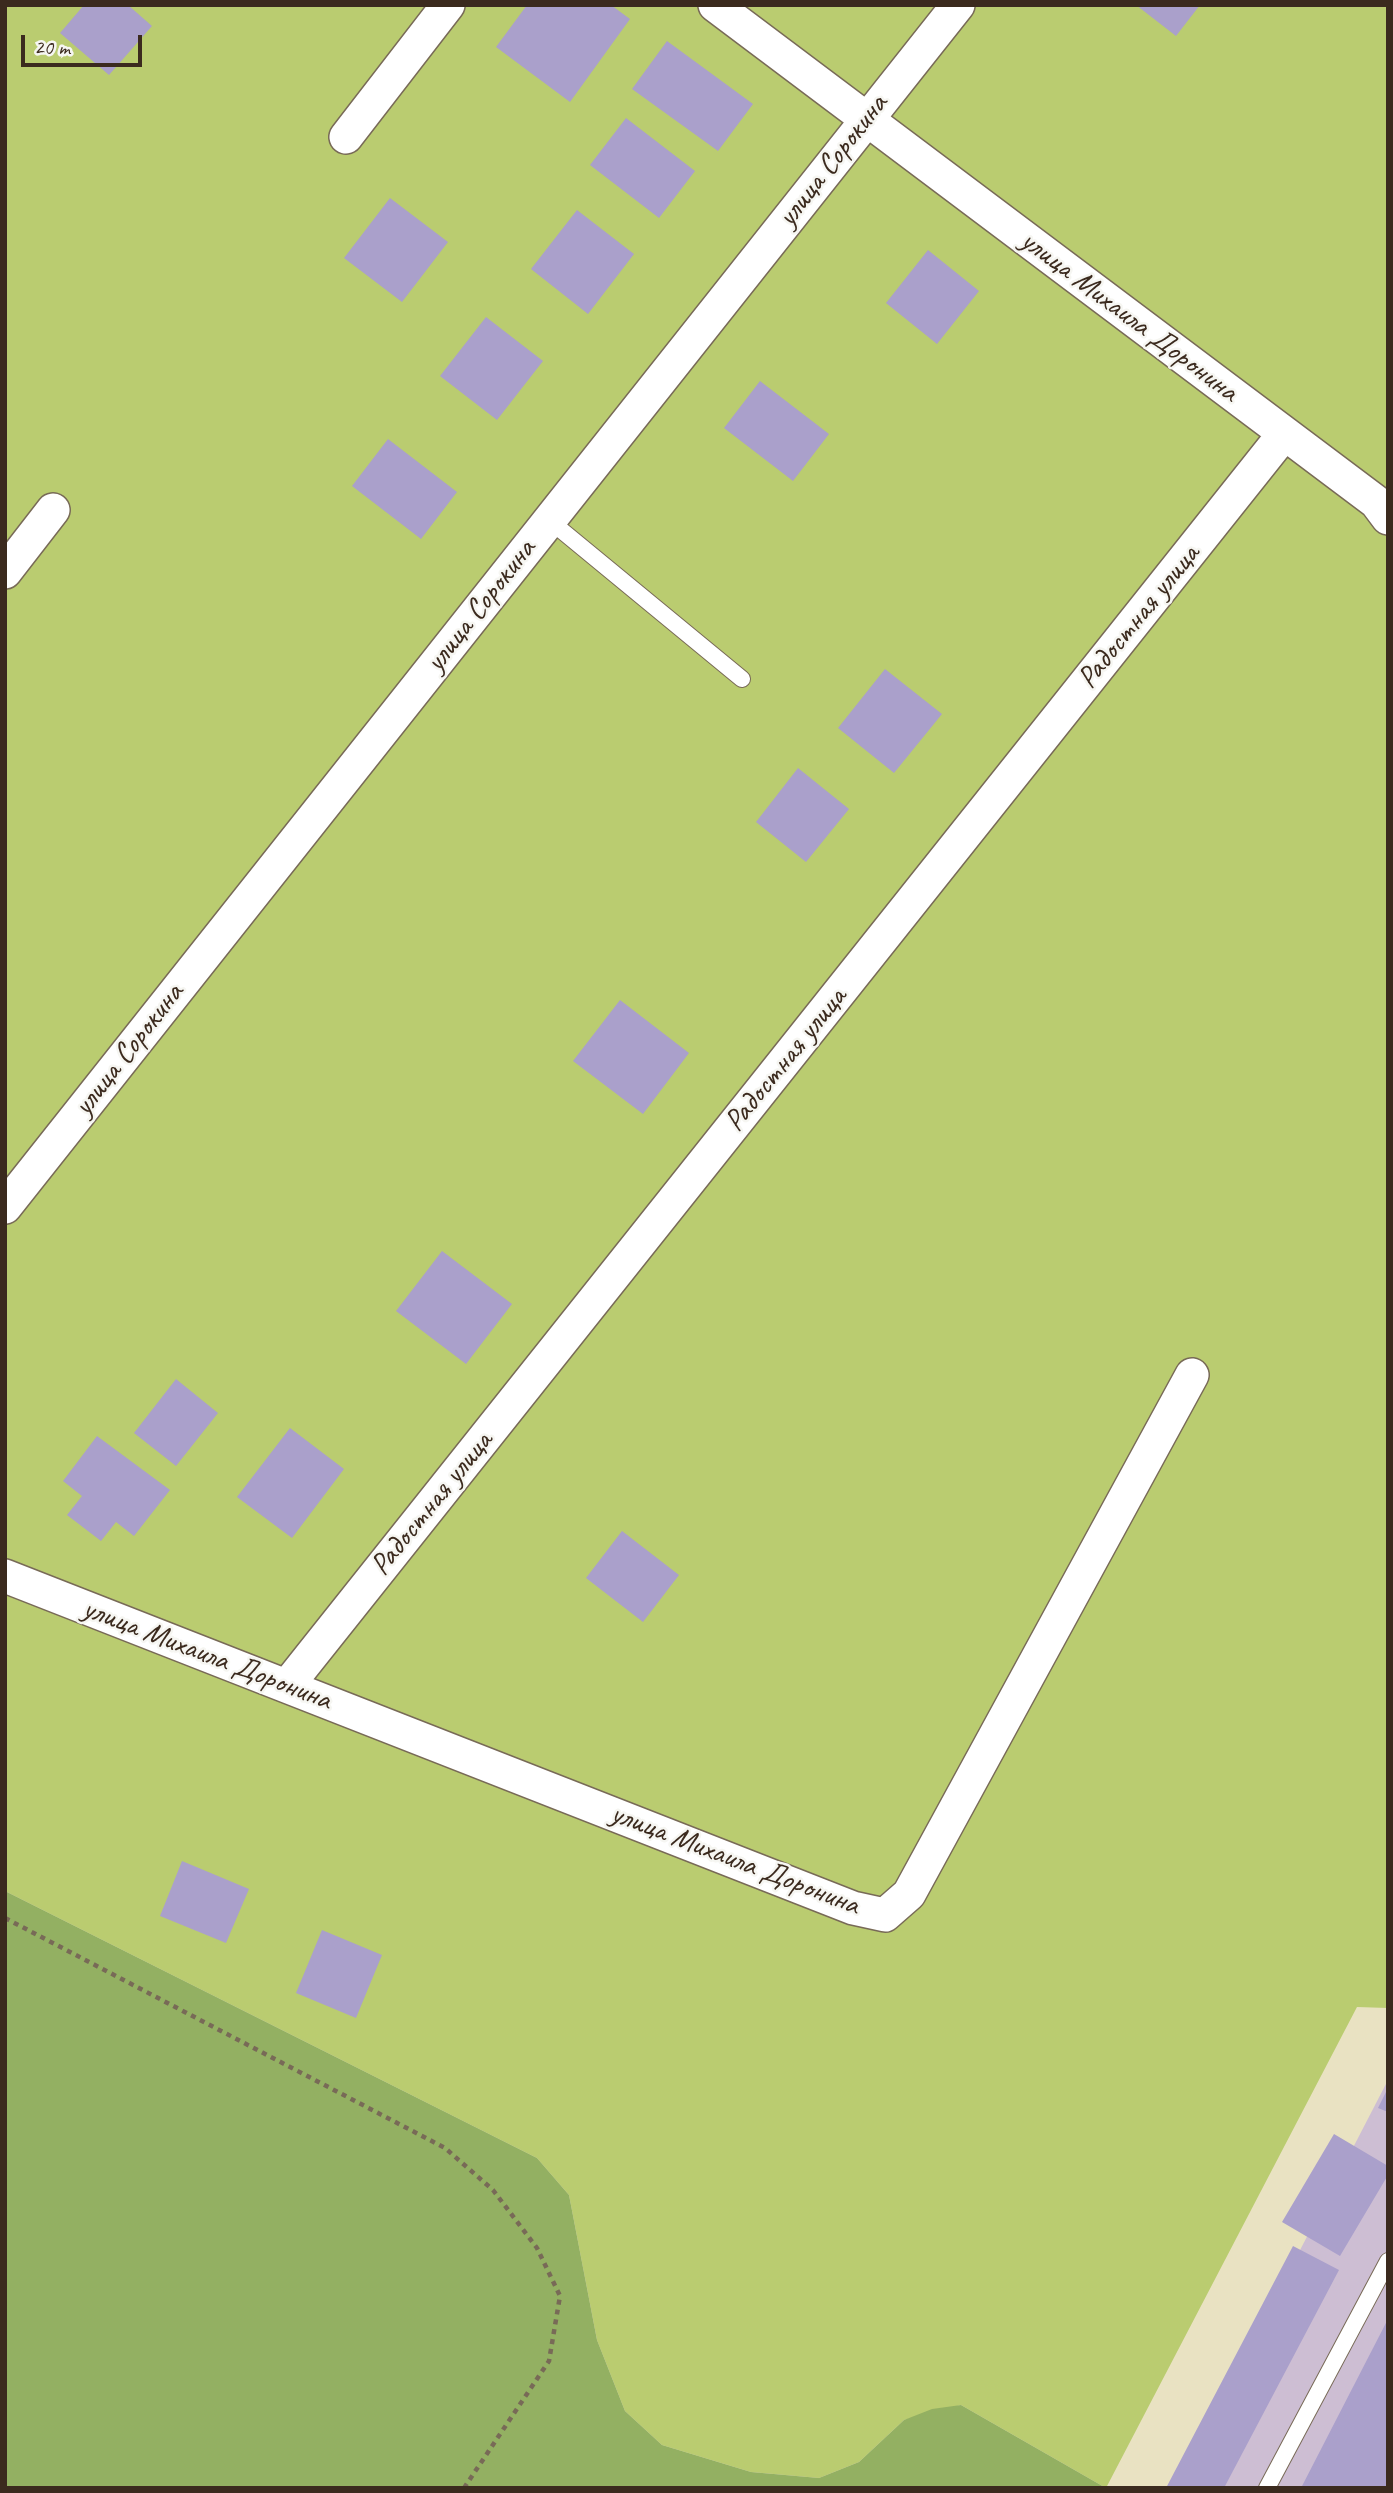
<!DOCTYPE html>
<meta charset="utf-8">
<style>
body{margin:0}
#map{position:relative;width:1393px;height:2493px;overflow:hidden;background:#e9e2c2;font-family:Caveat,sans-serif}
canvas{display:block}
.frame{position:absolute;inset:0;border:7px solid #3b2a1e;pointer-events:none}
.scale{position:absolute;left:21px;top:35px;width:121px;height:32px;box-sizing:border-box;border:4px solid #3b2a1e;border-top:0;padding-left:9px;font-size:21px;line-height:24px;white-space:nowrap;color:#3b2a1e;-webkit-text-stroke:5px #f6f6f2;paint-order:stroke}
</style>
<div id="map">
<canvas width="1393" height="2493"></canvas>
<div class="frame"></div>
<div class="scale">20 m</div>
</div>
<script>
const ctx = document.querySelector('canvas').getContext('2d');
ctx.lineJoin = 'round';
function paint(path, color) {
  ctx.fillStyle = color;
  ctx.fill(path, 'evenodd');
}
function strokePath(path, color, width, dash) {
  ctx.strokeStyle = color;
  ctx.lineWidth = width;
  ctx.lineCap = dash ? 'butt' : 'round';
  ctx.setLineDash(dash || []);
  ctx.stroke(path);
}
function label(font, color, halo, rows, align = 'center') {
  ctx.font = font + ' Caveat,sans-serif';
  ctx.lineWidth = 5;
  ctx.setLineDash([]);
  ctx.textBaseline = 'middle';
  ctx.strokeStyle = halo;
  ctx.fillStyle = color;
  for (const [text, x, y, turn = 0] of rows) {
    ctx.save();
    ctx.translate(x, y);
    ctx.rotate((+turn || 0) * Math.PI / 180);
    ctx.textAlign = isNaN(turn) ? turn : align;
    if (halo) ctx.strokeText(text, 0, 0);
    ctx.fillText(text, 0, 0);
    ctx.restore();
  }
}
const industrial = new Path2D(`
 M1388 2080V2488H1177Z`);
const green = new Path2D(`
 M5 5H1388V2008L1357 2007 1106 2488 961 2405 904 2420 859 2462 819 2478 751 2472 662 2445 625 2411 597 2340 569 2195 537 2158 5 1891Z`);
const forest = new Path2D(`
 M5 1891 537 2158 569 2195 597 2340 625 2411 662 2445 751 2472 819 2478 859 2462 904 2420 932 2409 961 2405 1106 2488H5Z`);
const building = new Path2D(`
 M84 5H128L152 26 109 75 60 33Z
 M527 5H611L630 19 570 102 496 47Z
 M1136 5H1200L1176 36Z
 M667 41 753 104 718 151 632 89Z
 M626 118 695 171 659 218 590 165Z
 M390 198 448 242 402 302 344 258Z
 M577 210 634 254 588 314 531 269Z
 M928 250 979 291 937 344 886 303Z
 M486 317 543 361 497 420 440 376Z
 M760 381 829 434 793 481 724 428Z
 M388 439 457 492 421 539 352 486Z
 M885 669 942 714 894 773 838 728Z
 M798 768 849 809 806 862 756 822Z
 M620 1000 689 1053 643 1114 573 1061Z
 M442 1251 512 1304 466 1364 396 1311Z
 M176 1379 218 1413 176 1466 134 1433Z
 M290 1428 344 1469 292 1538 237 1497Z
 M97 1436 170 1490 134 1536 116 1522 101 1541 67 1515 82 1496 63 1481Z
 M622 1531 679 1575 643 1622 586 1578Z
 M182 1861 249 1889 226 1943 160 1916Z
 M322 1930 382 1955 356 2018 296 1993Z
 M1388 2088V2112L1378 2108Z
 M1334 2134 1388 2166V2175L1340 2256 1282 2222Z
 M1293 2246 1339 2270 1224 2488H1166Z
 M1388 2319V2486L1301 2488Z`);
const path = new Path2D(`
 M5 1918 445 2148 493 2190 537 2248 560 2296 549 2361 464 2488`);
const lane = new Path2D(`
 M549 520 742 679
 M1267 2488 1388 2261`);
const street = new Path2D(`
 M715 5 1376 502 1388 518
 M346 137 448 5
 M5 572 53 510
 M5 1207 958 5
 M5 1576 853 1908 885 1915 909 1894 1192 1375
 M287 1686 1284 434`);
const streetNames = [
 ["улица Сорокина",833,161,-52],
 ["улица Михаила Доронина",1129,317,37],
 ["улица Сорокина",481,606,-52],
 ["Радостная улица",1139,617,-51],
 ["улица Сорокина",129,1050,-52],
 ["Радостная улица",786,1060,-51],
 ["Радостная улица",432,1504,-51],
 ["улица Михаила Доронина",207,1655,21],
 ["улица Михаила Доронина",735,1860,21]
];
paint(industrial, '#cdbed3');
paint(green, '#bacc70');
paint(forest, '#93b062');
paint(building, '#aaa0cb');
strokePath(lane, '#786a57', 18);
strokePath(street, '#786a57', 36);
strokePath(path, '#786a57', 4.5, [5, 5]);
strokePath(lane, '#fff', 16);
strokePath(street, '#fff', 33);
label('30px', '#3b2a1e', '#f6f6f2', streetNames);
</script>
